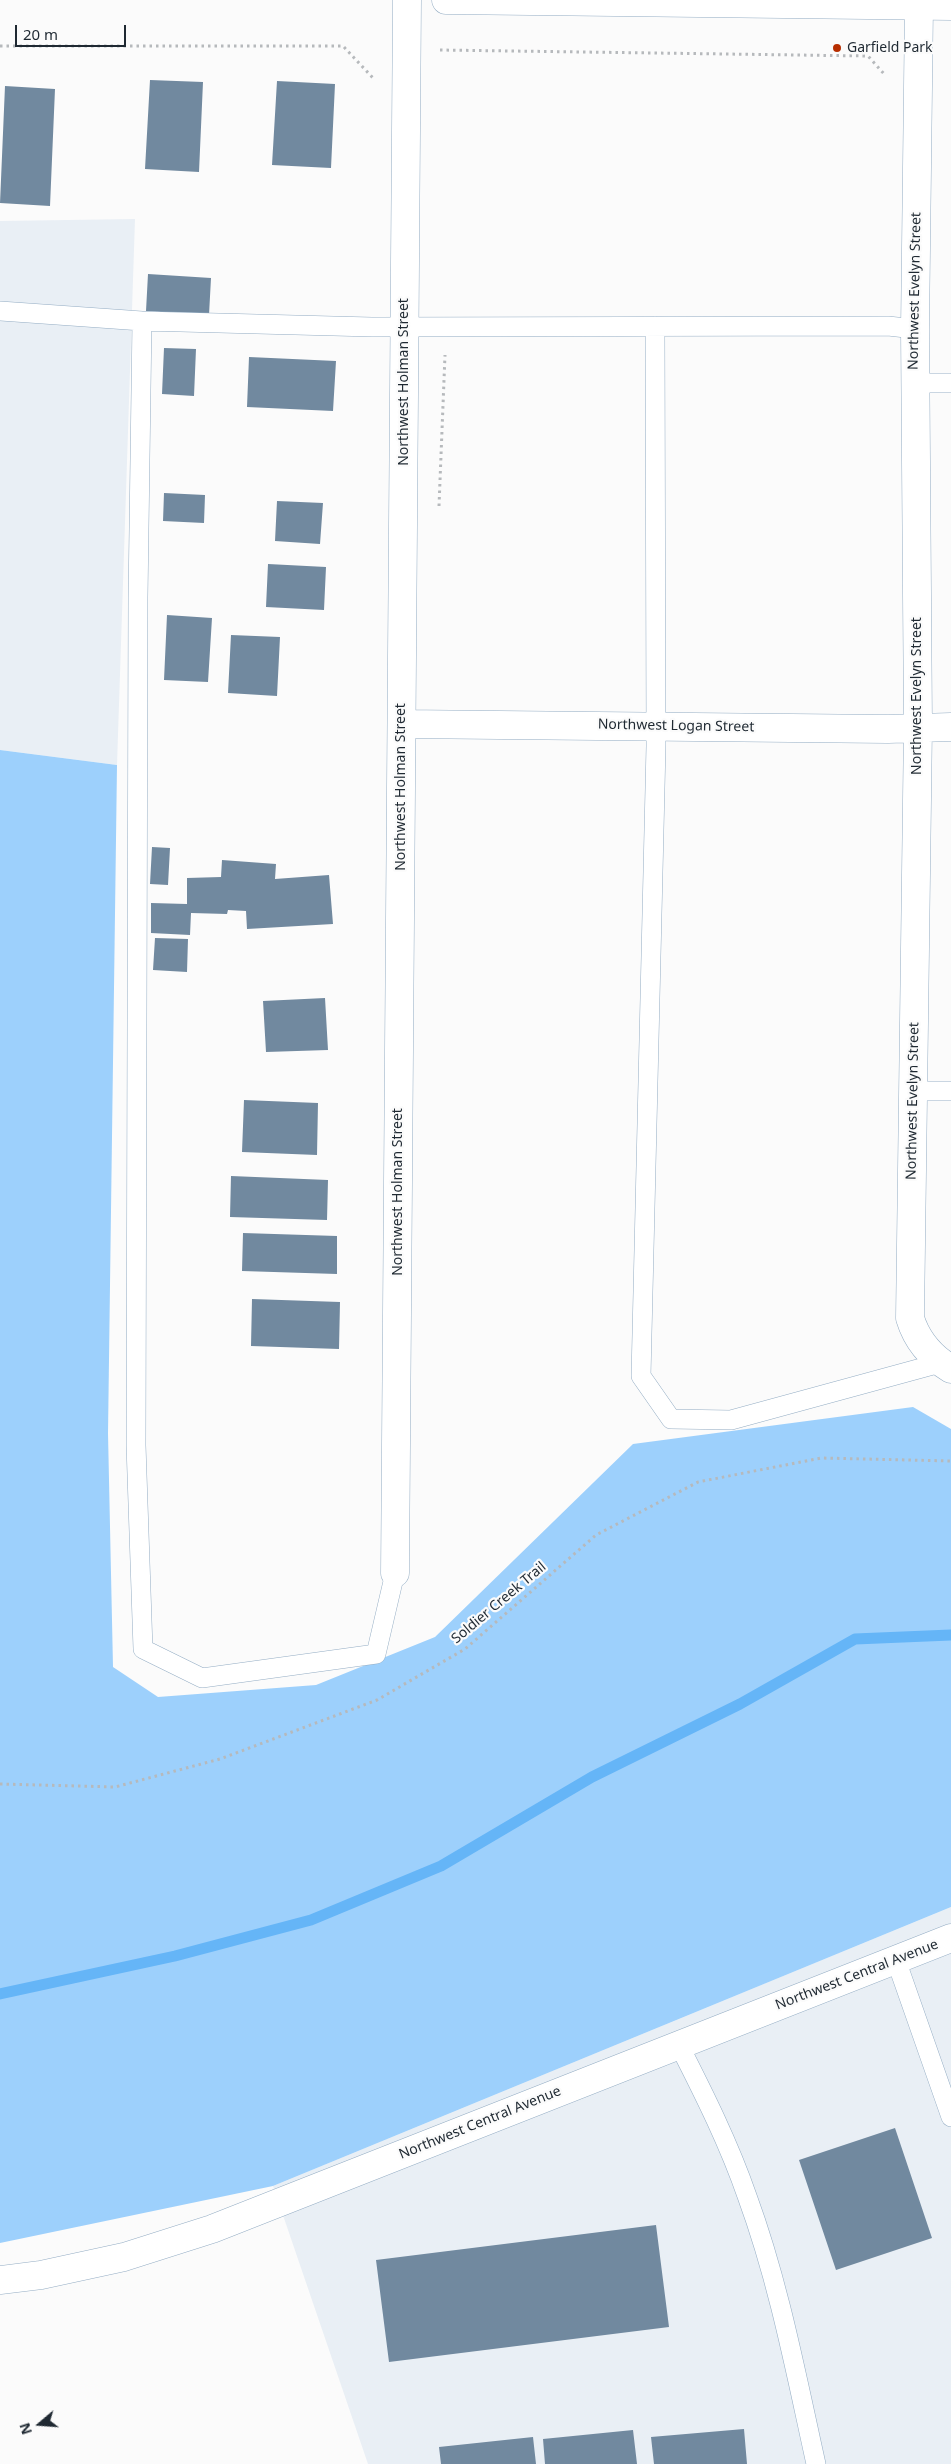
<!DOCTYPE html>
<style>
body{margin:0}
#map{position:relative;width:951px;height:2464px;overflow:hidden;background:#fbfbfb;font-family:"Noto Sans",sans-serif}
canvas{display:block}
.north{position:absolute;left:15px;top:2399px;width:50px;height:50px;-webkit-text-stroke:4px #fbfbfb;paint-order:stroke;rotate:252deg;font-size:14px;font-weight:700;line-height:20px;text-align:center;color:#1f2932}
.north::after{content:'';display:block;margin:auto;width:18px;height:22px;background:#1f2932;clip-path:polygon(50% 0,100% 100%,50% 72%,0 100%)}
.scale{position:absolute;left:15px;top:25px;width:111px;height:22px;box-sizing:border-box;border:2px solid #1f2932;border-top:0;padding-left:6px;font-size:15px;line-height:18px;white-space:nowrap;color:#1f2932;-webkit-text-stroke:4px #fbfbfb;paint-order:stroke}
</style>
<div id="map">
<canvas width="951" height="2464"></canvas>
<div class="north">N</div>
<div class="scale">20 m</div>
</div>
<script>
const ctx = document.querySelector('canvas').getContext('2d');
ctx.lineJoin = 'round';
function paint(path, color) {
  ctx.fillStyle = color;
  ctx.fill(path, 'evenodd');
}
function strokePath(path, color, width, dash) {
  ctx.strokeStyle = color;
  ctx.lineWidth = width;
  ctx.lineCap = dash ? 'butt' : 'round';
  ctx.setLineDash(dash || []);
  ctx.stroke(path);
}
function label(font, color, halo, rows, align = 'center') {
  ctx.font = font + ' "Noto Sans",sans-serif';
  ctx.lineWidth = 4.5;
  ctx.setLineDash([]);
  ctx.textBaseline = 'middle';
  ctx.strokeStyle = halo;
  ctx.fillStyle = color;
  for (const [text, x, y, turn = 0] of rows) {
    ctx.save();
    ctx.translate(x, y);
    ctx.rotate((+turn || 0) * Math.PI / 180);
    ctx.textAlign = isNaN(turn) ? turn : align;
    if (halo) ctx.strokeText(text, 0, 0);
    ctx.fillText(text, 0, 0);
    ctx.restore();
  }
}
const built = new Path2D(`
 M135 219 117 765 0 750V221Z
 M951 1907V2464H368L273 2186Z`);
const green = new Path2D(`
 M0 750 117 765 108 1433 113 1667 158 1697 316 1685 435 1637 633 1444 913 1407 951 1429V1907L273 2186 0 2243Z`);
const stream = new Path2D(`
 M0 1994 175 1956 311 1920 441 1866 592 1777 740 1704 855 1639 951 1635`);
const building = new Path2D(`
 M150 80 203 82 199 172 145 169Z
 M277 81 335 84 331 168 272 165Z
 M5 86 55 89 50 206 0 203Z
 M148 274 211 278 209 315 146 311Z
 M164 348 196 349 194 396 162 394Z
 M249 357 336 361 333 411 247 407Z
 M164 493 205 495 204 523 163 521Z
 M277 501 323 503 320 544 275 541Z
 M268 564 326 567 324 610 266 607Z
 M167 615 212 618 208 682 164 680Z
 M231 635 280 637 277 696 228 693Z
 M152 847 170 848 168 885 150 884Z
 M222 860 276 864 275 879 329 875 333 924 247 929 246 911 228 910 227 914 191 913 190 935 151 933V903L187 904V878L221 877Z
 M155 938 188 939 187 972 153 970Z
 M325 998 328 1050 266 1052 263 1001Z
 M244 1100 318 1103 317 1155 242 1152Z
 M231 1176 328 1180 327 1220 230 1217Z
 M243 1233 337 1236V1274L242 1271Z
 M252 1299 340 1302 339 1349 251 1346Z
 M895 2128 932 2238 836 2270 799 2160Z
 M656 2225 669 2327 389 2362 376 2260Z
 M744 2429 747 2464H654L651 2437Z
 M633 2430 637 2464H545L543 2439Z
 M533 2437 536 2464H441L439 2447Z`);
const path = new Path2D(`
 M0 46H343L373 78
 M440 50 868 56 885 75
 M439 506 445 355
 M0 1784 115 1787 220 1759 377 1700 465 1649 596 1535 698 1482 821 1458 951 1461`);
const service = new Path2D(`
 M0 311 142 321 372 327 888 326 915 329
 M142 321 138 597 136 1445 143 1649 202 1678 376 1654 395 1573
 M655 326 656 746 641 1376 671 1419 731 1420 940 1363
 M915 383H951
 M913 1091H951
 M896 1960 951 2117
 M679 2045C704 2094 729 2144 747 2196 779 2283 796 2374 816 2464`);
const minor = new Path2D(`
 M919 6 915 329 918 726 910 1318C917 1341 931 1357 951 1369
 M402 724 888 729 951 727
 M395 1573 407 0
 M0 2280 41 2275 124 2257 212 2229 951 1938`);
const secondary = new Path2D(`
 M446 0 951 6`);
const markers = [
 [837,48,5,"#b72e00"]
];
const poiNames = [
 ["Garfield Park",847,48]
];
const streetNames = [
 ["Northwest Evelyn Street",915,291,-89],
 ["Northwest Holman Street",404,382,-90],
 ["Northwest Evelyn Street",917,696,-90],
 ["Northwest Logan Street",676,726,1],
 ["Northwest Holman Street",401,787,-90],
 ["Northwest Evelyn Street",913,1101,-89],
 ["Northwest Holman Street",398,1192,-90],
 ["Soldier Creek Trail",499,1603,-40],
 ["Northwest Central Avenue",857,1975,-21],
 ["Northwest Central Avenue",480,2123,-22]
];
paint(built, '#e9eff5');
paint(green, '#9dd0fc');
strokePath(stream, '#65b5f7', 11);
paint(building, '#71899f');
strokePath(service, '#94adc4', 20);
strokePath(minor, '#94adc4', 29);
strokePath(secondary, '#94adc4', 29);
strokePath(path, '#b6b9bc', 3, [2.5, 4]);
strokePath(service, '#fff', 19);
strokePath(minor, '#fff', 28);
strokePath(secondary, '#fff', 28);
for (const [x, y, r, color] of markers) {
  const dot = new Path2D();
  dot.arc(x, y, r, 0, 2 * Math.PI);
  ctx.fillStyle = color;
  ctx.fill(dot);
  strokePath(dot, '#fbfbfb', 2);
}
label('14px', '#1f2932', '#fbfbfb', poiNames, 'left');
label('14px', '#1f2932', '#fbfbfb', streetNames);
</script>
